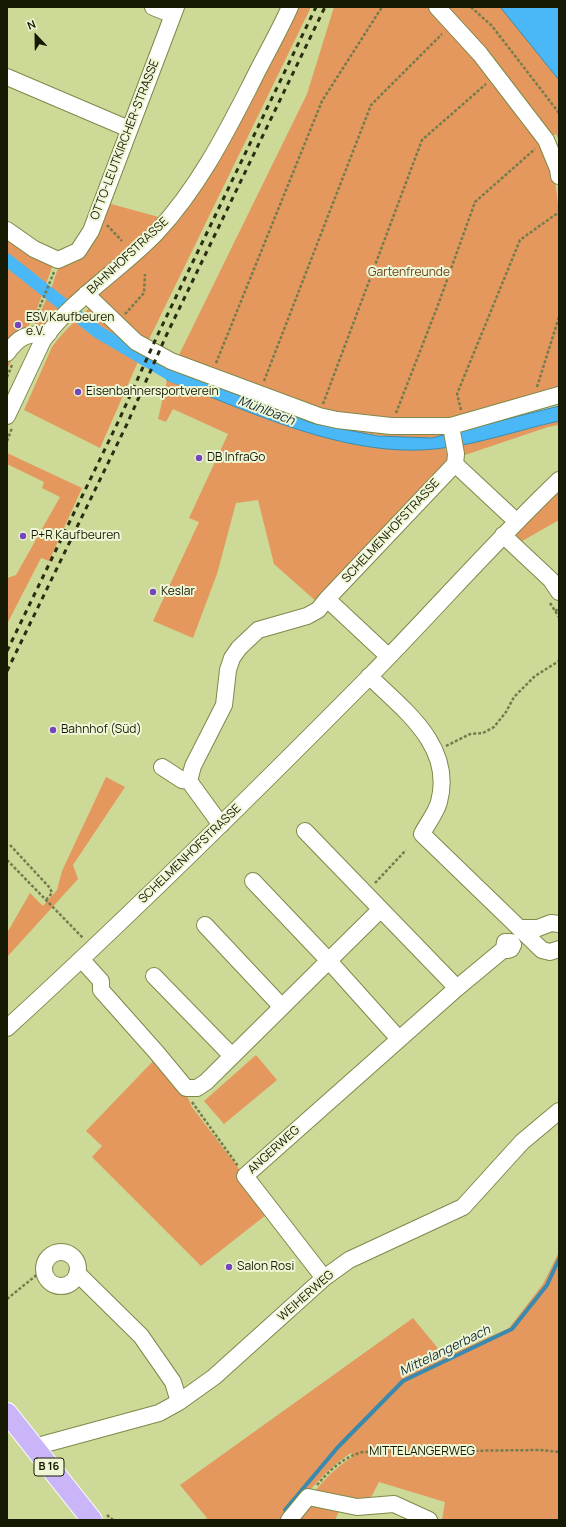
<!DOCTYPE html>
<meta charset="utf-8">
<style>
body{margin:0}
#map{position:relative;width:566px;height:1527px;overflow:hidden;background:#ccd997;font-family:Manrope,sans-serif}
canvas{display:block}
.frame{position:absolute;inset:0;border:8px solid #161a02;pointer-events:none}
.north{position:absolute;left:16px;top:16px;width:40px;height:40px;-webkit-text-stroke:3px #eff6d5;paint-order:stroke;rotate:338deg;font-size:11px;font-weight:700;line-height:16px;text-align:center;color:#161a02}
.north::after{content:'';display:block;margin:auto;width:14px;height:18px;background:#161a02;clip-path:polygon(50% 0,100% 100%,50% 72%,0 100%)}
</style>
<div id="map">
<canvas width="566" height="1527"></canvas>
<div class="frame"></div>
<div class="north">N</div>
</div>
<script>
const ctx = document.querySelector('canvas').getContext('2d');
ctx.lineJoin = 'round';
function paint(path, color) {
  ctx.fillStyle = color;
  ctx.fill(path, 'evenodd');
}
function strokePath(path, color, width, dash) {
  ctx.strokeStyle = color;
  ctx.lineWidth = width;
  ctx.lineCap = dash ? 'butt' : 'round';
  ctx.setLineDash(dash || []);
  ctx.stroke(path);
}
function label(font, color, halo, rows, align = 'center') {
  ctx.font = font + ' Manrope,sans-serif';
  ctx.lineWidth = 4;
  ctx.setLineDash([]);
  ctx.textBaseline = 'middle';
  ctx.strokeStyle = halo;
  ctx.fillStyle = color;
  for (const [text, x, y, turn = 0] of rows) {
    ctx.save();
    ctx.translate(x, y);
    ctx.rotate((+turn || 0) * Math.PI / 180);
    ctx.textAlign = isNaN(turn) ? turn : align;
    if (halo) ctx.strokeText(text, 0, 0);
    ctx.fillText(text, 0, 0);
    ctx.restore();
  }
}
const green = new Path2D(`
 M294 7H311L137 364 100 448 24 410 52 347C65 329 81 315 98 301L94 295 161 235Z
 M334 7H431L542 141 554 170 559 213V392L444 424 339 418 177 359 307 94Z
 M443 7H501L559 80V141L556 134 550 137Z
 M104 202 162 218C121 255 77 288 41 331L31 332 51 289 60 262Z
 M7 234 54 262 34 317 9 357 13 356 7 370Z
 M172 370 318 419 441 430 443 436C429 439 415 437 401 437 320 433 246 398 172 370Z
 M167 380C255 413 349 461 445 448L450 462 318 603 274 564 258 500 236 503 217 574 193 638 153 621 199 522 189 518 228 434 173 409 166 422 158 419Z
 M559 421V425L548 427 462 456 460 446Z
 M7 453 82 488 49 561 41 558 7 624V578L16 575 60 497 42 488 44 482 7 464Z
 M559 485V520L517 544 508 535Z
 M106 777 125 787 73 865 78 879 7 957V933L30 893 43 906 57 890 62 871Z
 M256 1055 277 1080 224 1124 204 1101Z
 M157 1057 184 1089 192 1107 271 1211 201 1266 92 1157 102 1146 86 1131Z
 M559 1252V1520H442L445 1502 379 1482 369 1501 344 1500 335 1520H293C311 1496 327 1472 354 1456L351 1453C324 1470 306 1495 286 1520H205L207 1518 180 1485 413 1318 445 1357 509 1328 543 1284Z`);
const water = new Path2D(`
 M501 7H559V80L501 8Z
 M172 370 312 423 378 436 432 438 559 406V421C518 430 477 445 435 449 344 458 250 411 167 380Z`);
const stream = new Path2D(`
 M285 1510 338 1447 403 1381 512 1329 547 1285 559 1259`);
const canal = new Path2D(`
 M7 260 98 332 173 376 185 380`);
const path = new Path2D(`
 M471 7 492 26 559 113
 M107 225 122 241
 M125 314 144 293 145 274
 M34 321 54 272
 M216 363 322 101 382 7
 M7 377 12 365
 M264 381 371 105 442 34
 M537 387 559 317
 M323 404 422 140 486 84
 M461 410 457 394 520 240 559 212
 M396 413 438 305 475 202 535 149
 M7 441 12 428
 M550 603 559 617
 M555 611 559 609
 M446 746 470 734 483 733 494 727 506 712 514 697 535 676 559 661
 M10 845 50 888 52 893 46 900
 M7 860 83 938
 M375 883 406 850
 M192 1102 238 1166
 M7 1299 44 1269
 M317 1485C330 1470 343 1457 363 1452L541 1450 559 1452
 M107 1515 113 1520`);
const minor = new Path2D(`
 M153 7 173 15
 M437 7 480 54 546 140 558 169 559 176
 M7 77 129 129
 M7 230 34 249 58 260 78 251 91 231 176 7
 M86 294 136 342 171 361 319 416 337 420 391 426H451L559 395
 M7 353C21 334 26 335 49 333
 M7 416 43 340C74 297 121 270 157 232 197 189 224 137 250 86 263 59 278 34 290 7
 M451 426 456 454 455 464
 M455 464 516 521
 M503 535 551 580 559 592
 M388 656 327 599 455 464
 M369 676C404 710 454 746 439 802 436 813 427 824 422 834L542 950 550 952 559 949
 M162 767 182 780 189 781
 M221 825 189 781 193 766 224 705 228 670 232 658 239 648 258 630 307 616 318 610 327 599
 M305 831 457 988 245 1176 324 1278
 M253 881 329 961 399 1039
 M205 925 282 1007
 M520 928H538L551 923 559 924
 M82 960 101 981V990L157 1053 186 1088H197L206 1082 380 910
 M154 976 232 1056
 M457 988 504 949 505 942H511L513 945 511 949 508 950 504 949
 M7 1028C131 915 251 796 369 677 433 612 493 543 559 480
 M44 1269a17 17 0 1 1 34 0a17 17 0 1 1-34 0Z
 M77 1273 141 1336 173 1382 179 1402
 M34 1447 159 1413 179 1402 214 1377 324 1278 349 1260 463 1207 522 1142 559 1111
 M289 1520 308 1497 357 1507 394 1504 429 1520`);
const major = new Path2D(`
 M7 1413 92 1520`);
const rail = new Path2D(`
 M7 651 119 420 159 332 316 7
 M7 671 127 424 166 336 325 7`);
const markers = [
 [18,325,4,"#7445bd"],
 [78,392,4,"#7445bd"],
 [199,458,4,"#7445bd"],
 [23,536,4,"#7445bd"],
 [153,592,4,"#7445bd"],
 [53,730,4,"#7445bd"],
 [229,1267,4,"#7445bd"]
];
const shields = [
 [49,1467,30]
];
const shieldNames = [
 ["B 16",49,1467]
];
const streetNames = [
 ["OTTO-LEUTKIRCHER-STRASSE",125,140,-69],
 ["BAHNHOFSTRASSE",128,256,-43],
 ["SCHELMENHOFSTRASSE",391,531,-47],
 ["SCHELMENHOFSTRASSE",190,854,-44],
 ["ANGERWEG",274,1150,-42],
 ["WEIHERWEG",306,1296,-41],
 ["MITTELANGERWEG",422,1452]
];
const parkNames = [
 ["Gartenfreunde",409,273]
];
const poiNames = [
 ["ESV Kaufbeuren",26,318],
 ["e.V.",26,332],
 ["Eisenbahnersportverein",86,392],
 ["DB InfraGo",207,458],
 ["P+R Kaufbeuren",31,536],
 ["Keslar",161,592],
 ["Bahnhof (Süd)",61,730],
 ["Salon Rosi",237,1267]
];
const waterNames = [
 ["Mühlbach",266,411,21],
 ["Mittelangerbach",445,1351,-26]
];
paint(green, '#e4985d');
paint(water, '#4ab8f7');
strokePath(water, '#3a89ae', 1);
strokePath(stream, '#3a89ae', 4);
strokePath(canal, '#4ab8f7', 13);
strokePath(minor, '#7e894a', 18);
strokePath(major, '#fff', 22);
strokePath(path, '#737c4e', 2.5, [3, 2]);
strokePath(minor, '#fff', 16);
strokePath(major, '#cbb5f9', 20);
strokePath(rail, '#292e11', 3, [5, 5]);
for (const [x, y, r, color] of markers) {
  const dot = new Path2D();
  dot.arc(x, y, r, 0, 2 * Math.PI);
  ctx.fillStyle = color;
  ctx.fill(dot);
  strokePath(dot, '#eff6d5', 1.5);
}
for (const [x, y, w] of shields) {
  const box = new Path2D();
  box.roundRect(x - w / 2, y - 9, w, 18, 3);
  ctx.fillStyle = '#eff6d5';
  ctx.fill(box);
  strokePath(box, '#161a02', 1);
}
label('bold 11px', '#161a02', null, shieldNames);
label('12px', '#161a02', '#eff6d5', streetNames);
label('12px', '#6a3f1a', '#eff6d5', parkNames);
label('12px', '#161a02', '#eff6d5', poiNames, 'left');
label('italic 13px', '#152c3a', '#eff6d5', waterNames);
</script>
